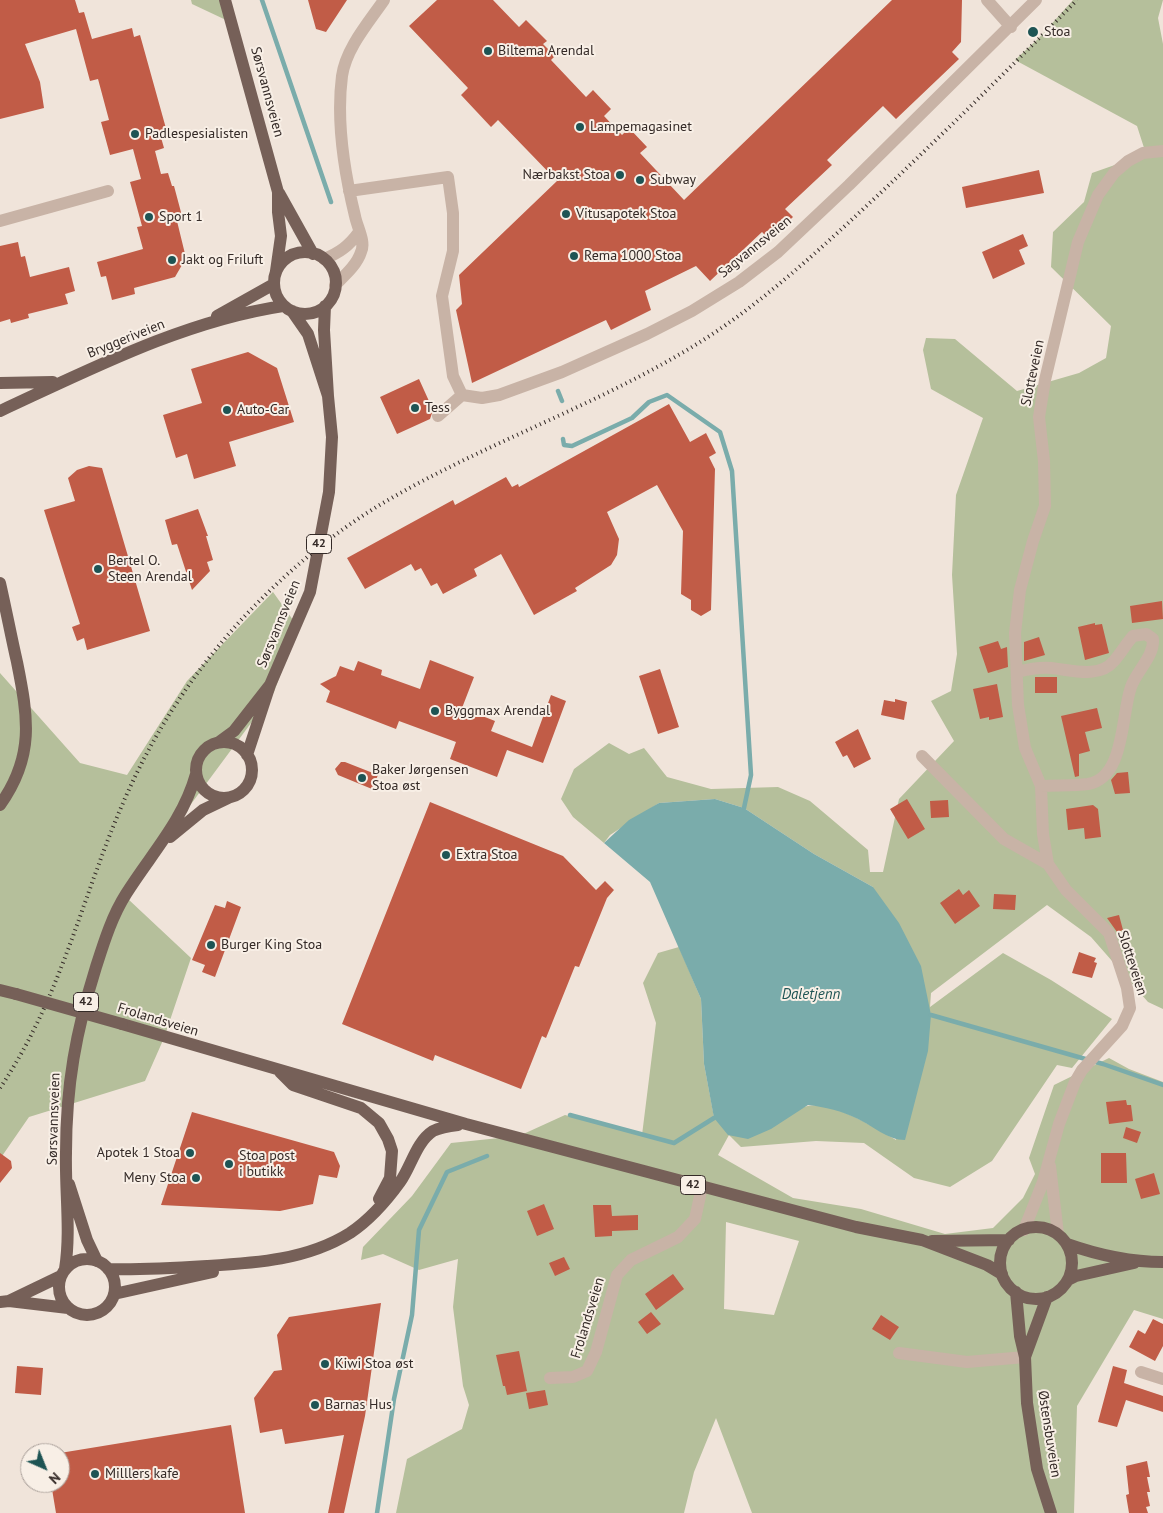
<!DOCTYPE html>
<meta charset="utf-8">
<style>
body{margin:0}
#map{position:relative;width:1163px;height:1513px;overflow:hidden;background:#f0e4da;font-family:"PT Sans",sans-serif}
canvas{display:block}
.north{position:absolute;left:20px;top:1443px;width:50px;height:50px;box-sizing:border-box;background:#f8efe6;border:1px solid #aaa09a;border-radius:50%;rotate:136deg;font-size:14px;font-weight:700;line-height:20px;text-align:center;color:#342a27}
.north::after{content:'';display:block;margin:auto;width:18px;height:22px;background:#1e5454;clip-path:polygon(50% 0,100% 100%,50% 72%,0 100%)}
</style>
<div id="map">
<canvas width="1163" height="1513"></canvas>
<div class="north">N</div>
</div>
<script>
const ctx = document.querySelector('canvas').getContext('2d');
ctx.lineJoin = 'round';
function paint(path, color) {
  ctx.fillStyle = color;
  ctx.fill(path, 'evenodd');
}
function strokePath(path, color, width, dash) {
  ctx.strokeStyle = color;
  ctx.lineWidth = width;
  ctx.lineCap = dash ? 'butt' : 'round';
  ctx.setLineDash(dash || []);
  ctx.stroke(path);
}
function label(font, color, halo, rows, align = 'center') {
  ctx.font = font + ' "PT Sans",sans-serif';
  ctx.lineWidth = 4;
  ctx.setLineDash([]);
  ctx.textBaseline = 'middle';
  ctx.strokeStyle = halo;
  ctx.fillStyle = color;
  for (const [text, x, y, turn = 0] of rows) {
    ctx.save();
    ctx.translate(x, y);
    ctx.rotate((+turn || 0) * Math.PI / 180);
    ctx.textAlign = isNaN(turn) ? turn : align;
    if (halo) ctx.strokeText(text, 0, 0);
    ctx.fillText(text, 0, 0);
    ctx.restore();
  }
}
const green = new Path2D(`
 M191 0H223L226 20 192 4Z
 M1073 0H1163L1158 18 1163 44V1009L1148 1002 1091 937 1047 905 931 993 930 1007 1003 953 1051 980 1112 1019 1072 1068 1057 1065 992 1161 950 1187 914 1178 864 1143 816 1141 741 1147 729 1135 718 1155 793 1198 861 1209 945 1234 993 1228 1023 1198 1035 1174 1029 1158 1054 1085 1109 1058 1129 1069 1163 1082V1319L1134 1310 1077 1406 1074 1513H752L716 1418 694 1472 684 1513H396L407 1459 462 1429 469 1405 463 1386 453 1307 458 1259 419 1270 383 1254 361 1260 363 1247 412 1196 451 1143 519 1136 565 1115 642 1135 656 1023 643 983 658 953 679 947 701 999 704 1064 714 1117 802 1108C825 1096 875 1128 896 1140L873 887 814 854 744 808 715 799 659 803 610 835 604 843 573 817 561 799 574 769 609 743 629 754 644 748 667 777 711 789 778 787 810 801 868 850 870 872H883L899 799 954 741 931 701 951 691 957 654 952 575 956 495 983 418 931 389 923 350 926 338 955 339 1017 391 1079 373 1106 358 1111 326 1051 267 1053 232 1084 202 1092 173 1146 154 1137 126 1015 60 1039 38ZM726 1222 799 1241 774 1315 724 1309Z
 M273 592 298 627 274 692 157 850 128 899 191 958 164 1038 145 1081 29 1117 0 1159V673L80 763 127 775 187 681Z`);
const water = new Path2D(`
 M715 799 744 808 814 854 873 887 899 923 921 966 931 1015 928 1051 905 1140C888 1140 873 1126 858 1119 842 1111 825 1107 808 1105L771 1129 748 1139 728 1135 714 1118 704 1064 701 999 650 882 604 843 629 820 659 803Z`);
const stream = new Path2D(`
 M262 0 331 202
 M558 391 562 401
 M563 439 564 445 572 446 632 418 649 402 667 395 720 432 732 471 751 775 744 808
 M931 1015 1103 1064 1163 1085
 M570 1115 674 1143 714 1118
 M377 1513 394 1399 412 1315 419 1230 447 1172 487 1156`);
const building = new Path2D(`
 M0 0H75L79 13 84 12 92 39 132 28 134 37 140 35 167 132 160 134 164 148 155 151 161 174 168 173 172 186H174L182 216 176 217 186 258 175 277 134 288 135 294 112 300 106 276 101 277 97 262 143 249 137 227 142 226 130 182 141 179 133 149 110 155 101 122 109 120 98 79 90 81 76 29 25 44 40 82 44 108 0 119Z
 M308 0H347L326 32 316 29Z
 M437 0H493L519 27 526 20 547 41 543 44 555 56 551 60 586 97 593 90 611 109 604 116 622 135 629 128 647 147 640 153 684 200 892 0H962L961 42 952 52 959 59 896 119 883 106 827 160 832 165 785 209 793 217 769 239 762 232 710 281 696 266 645 291 651 310 611 330 606 320 472 383 456 310 462 304 459 275 557 181 498 120 491 127 461 95 468 88 409 26Z
 M1039 170 1044 193 966 208 962 187Z
 M1023 234 1028 246 1019 250 1025 264 993 279 982 252Z
 M18 242 21 257 25 256 30 277 69 267 75 291 65 294 68 304 28 314 29 318 11 323 10 319 0 322V246Z
 M248 352 277 368 294 422 229 442 236 466 194 479 187 454 176 458 163 415 202 403 191 369Z
 M419 379 433 410 430 419 397 434 380 397Z
 M669 404 690 442 706 433 716 453 709 457 715 469 711 610 701 616 691 610V600L681 594 683 531 657 485 607 512 619 539 617 555 611 565 575 588 577 591 534 615 501 554 474 569 477 576 443 594 437 583 431 586 421 568 415 571 411 564 365 589 347 558 453 500 455 505 506 477 512 487 518 484 519 487Z
 M89 466 102 468 150 631 87 650 84 638 77 641 72 627 80 624 44 510 75 501 68 478 77 470Z
 M198 509 208 536H206L213 560 207 562 210 571 192 590 177 544 172 545 165 520Z
 M1162 601 1163 619 1132 623 1130 606Z
 M1095 623V625L1102 624 1109 653 1085 660 1078 627Z
 M1039 637 1045 655 1024 661V642Z
 M998 641 1001 649 1007 647 1008 667 988 673 979 647Z
 M430 660 474 677 462 708 495 721 491 731 532 747 551 695 566 701 543 763 507 750 497 777 450 759 456 742 399 721 396 729 326 702 330 691 320 684 336 676 340 666 354 671 358 661 382 670 381 675 420 689Z
 M660 669 679 727 658 734 639 676Z
 M1035 677H1057V693H1035Z
 M997 684 1003 717 989 720V717L980 719 973 689Z
 M895 699 907 702 904 720 881 715 884 700 895 702Z
 M1097 708 1102 728 1085 732 1090 751 1079 754V776L1075 777 1061 716Z
 M858 729 871 759 854 768 847 755 843 757 835 742Z
 M341 762H345L378 775 372 789 338 775 335 769Z
 M1128 772 1130 793 1115 794 1111 780 1117 773Z
 M907 799 925 829 908 839 890 809Z
 M948 800 949 817 931 818 930 801Z
 M430 802 563 856 596 890 605 881 614 890 607 898 579 967 575 966 546 1038 542 1036 521 1089 435 1055 433 1061 342 1024Z
 M1093 805 1098 809 1101 837 1085 839 1084 828 1068 830 1066 809Z
 M959 889 963 895 969 890 980 906 955 924 940 903Z
 M994 894 1016 895 1015 910 993 909Z
 M227 901 241 907 215 977 202 972 205 965 192 960 215 905 225 908Z
 M1119 915 1123 930 1117 932 1107 918Z
 M1079 952 1096 958 1094 962 1097 963 1092 978 1072 973Z
 M1126 1100 1127 1105H1131L1133 1121 1109 1124 1106 1102Z
 M192 1112 334 1152 340 1166 337 1178 319 1175 313 1204 280 1211 161 1205Z
 M1126 1127 1141 1132 1137 1143 1123 1138Z
 M0 1153 11 1161 12 1168 0 1183Z
 M1101 1153H1126L1127 1183H1101Z
 M1154 1173 1160 1194 1141 1199 1135 1179Z
 M544 1204 554 1229 537 1236 527 1211Z
 M593 1205H611L612 1216 638 1215V1230L612 1231V1236L595 1237Z
 M564 1257 570 1269 555 1276 549 1263Z
 M673 1274 684 1289 656 1310 645 1294Z
 M381 1303 365 1416 344 1513H328L344 1435 285 1444 282 1429 260 1433 254 1398 274 1371 282 1370 277 1335 289 1317Z
 M651 1312 661 1324 647 1334 638 1322Z
 M881 1315 899 1327 890 1340 872 1329Z
 M1153 1319 1163 1324V1346L1155 1361 1129 1347 1138 1330 1145 1334Z
 M519 1351 527 1391 507 1395 505 1386H503L496 1355Z
 M17 1366 43 1368 41 1395 15 1393Z
 M1113 1366 1127 1370 1124 1383 1163 1396V1412L1126 1400 1117 1427 1098 1422Z
 M545 1390 548 1405 529 1409 526 1393Z
 M231 1425 245 1513H56L51 1483H60V1453Z
 M1147 1461 1150 1477H1147L1150 1492H1147L1150 1506 1146 1507 1148 1513H1129L1126 1495 1129 1494 1126 1466Z`);
const minor = new Path2D(`
 M987 0 1011 27
 M349 191 448 177 453 213V251L442 296 453 376 462 395 482 398 499 395 562 372 647 334 692 311 739 282 778 252 849 185 1036 0
 M0 221 108 191
 M324 259C339 253 349 246 359 232
 M335 285C344 276 357 265 361 252 366 242 357 227 355 216 344 171 336 122 342 76 346 48 369 22 384 0
 M438 416 462 395
 M1017 672C1029 669 1039 667 1051 668 1072 670 1099 679 1114 661 1121 653 1126 644 1133 636L1146 634 1153 639C1154 657 1137 670 1131 687 1121 715 1125 778 1088 784 1073 786 1057 785 1041 786
 M922 756 1004 839 1048 864
 M1050 1166 1058 1234
 M1024 1230 1043 1182 1059 1124 1075 1082 1082 1070 1122 1026 1130 1008 1127 988 1109 933 1066 890 1048 864 1043 834 1041 786 1025 748 1018 705 1015 633 1020 590 1033 541 1045 506 1044 461 1039 417 1045 380 1078 242 1098 195 1114 173 1128 161 1143 153 1163 151
 M899 1353 967 1362 1025 1357
 M1141 1372 1163 1379
 M550 1378 573 1377 587 1371 596 1352 617 1275 631 1260 678 1237 695 1219 702 1187`);
const major = new Path2D(`
 M225 0 278 192V212L281 236 276 271
 M279 193 313 254
 M274 283a31 31 0 1 1 62 0a31 31 0 1 1-62 0Z
 M292 311 308 334 328 396 324 330 325 306
 M217 316 274 284
 M0 383 53 382
 M0 411C91 369 184 321 283 306
 M0 583C6 609 11 636 17 662 28 717 35 756 0 805
 M270 685 310 592 329 492 332 437 328 396
 M219 742 234 731 270 685 247 755
 M196 770a28 28 0 1 1 56 0a28 28 0 1 1-56 0Z
 M170 837 203 810 228 798
 M0 990 16 994
 M122 1024 466 1124 856 1227 922 1240 987 1265 1002 1274
 M280 1072 293 1085 361 1108 379 1123 388 1139 392 1151 390 1178 379 1199
 M69 1184 87 1240 97 1261
 M1000 1263a36 36 0 1 1 72 0a36 36 0 1 1-72 0Z
 M932 1241 1009 1240
 M1067 1244C1098 1255 1130 1262 1163 1262
 M59 1287a28 28 0 1 1 56 0a28 28 0 1 1-56 0Z
 M65 1269C71 1231 65 1192 66 1153 66 1085 76 1031 96 967 104 942 112 916 126 894 151 854 183 821 196 774
 M108 1269C141 1270 174 1268 207 1266 256 1263 307 1260 350 1233 368 1221 387 1200 400 1182 411 1167 416 1142 433 1131 441 1127 449 1126 458 1125
 M1068 1280 1076 1276 1134 1263
 M1016 1292 1020 1336 1025 1357 1027 1403 1037 1469 1051 1513
 M114 1294 213 1272
 M9 1301 61 1276
 M0 1302 9 1301 68 1308
 M1025 1357 1047 1297`);
const rail = new Path2D(`
 M0 1088C65 992 84 885 132 783 160 723 198 667 242 619 284 574 331 534 383 503 488 441 605 403 708 337 775 293 832 238 890 184 953 124 1016 62 1077 0`);
const majorBridge = new Path2D(`
 M16 994 122 1024`);
const markers = [
 [1033,32,6,"#1e5454"],
 [488,51,5,"#1e5454"],
 [580,127,5,"#1e5454"],
 [135,134,5,"#1e5454"],
 [620,175,5,"#1e5454"],
 [640,180,5,"#1e5454"],
 [566,214,5,"#1e5454"],
 [149,217,5,"#1e5454"],
 [574,256,5,"#1e5454"],
 [172,260,5,"#1e5454"],
 [415,408,5,"#1e5454"],
 [227,410,5,"#1e5454"],
 [98,569,5,"#1e5454"],
 [435,711,5,"#1e5454"],
 [362,778,5,"#1e5454"],
 [446,855,5,"#1e5454"],
 [211,945,5,"#1e5454"],
 [190,1153,5,"#1e5454"],
 [229,1164,5,"#1e5454"],
 [196,1178,5,"#1e5454"],
 [325,1364,5,"#1e5454"],
 [315,1405,5,"#1e5454"],
 [95,1474,5,"#1e5454"]
];
const shields = [
 [319,544,25],
 [86,1002,25],
 [693,1185,25]
];
const shieldNames = [
 ["42",319,544],
 ["42",86,1002],
 ["42",693,1185]
];
const poiNames = [
 ["Stoa",1044,32],
 ["Biltema Arendal",498,51],
 ["Lampemagasinet",590,127],
 ["Padlespesialisten",145,134],
 ["Nærbakst Stoa",610,175,"right"],
 ["Subway",650,180],
 ["Vitusapotek Stoa",576,214],
 ["Sport 1",159,217],
 ["Rema 1000 Stoa",584,256],
 ["Jakt og Friluft",182,260],
 ["Tess",425,408],
 ["Auto-Car",237,410],
 ["Bertel O.",108,561],
 ["Steen Arendal",108,577],
 ["Byggmax Arendal",445,711],
 ["Baker Jørgensen",372,770],
 ["Stoa øst",372,786],
 ["Extra Stoa",456,855],
 ["Burger King Stoa",221,945],
 ["Apotek 1 Stoa",180,1153,"right"],
 ["Stoa post",239,1156],
 ["i butikk",239,1172],
 ["Meny Stoa",186,1178,"right"],
 ["Kiwi Stoa øst",335,1364],
 ["Barnas Hus",325,1405],
 ["Milllers kafe",105,1474]
];
const streetNames = [
 ["Sørsvannsveien",267,92,75],
 ["Sagvannsveien",755,247,-39],
 ["Bryggeriveien",126,339,-22],
 ["Slotteveien",1033,373,-78],
 ["Sørsvannsveien",279,624,-68],
 ["Slotteveien",1132,963,72],
 ["Frolandsveien",158,1020,17],
 ["Sørsvannsveien",54,1119,-88],
 ["Frolandsveien",588,1318,-73],
 ["Østensbuveien",1049,1434,81]
];
const waterNames = [
 ["Daletjenn",811,995]
];
paint(green, '#b5bf9b');
paint(water, '#7aacab');
strokePath(stream, '#7aacab', 4.5);
paint(building, '#c15c47');
strokePath(minor, '#c8b3a6', 12);
strokePath(major, '#766058', 12);
strokePath(rail, '#342a27', 4, [1, 4]);
strokePath(majorBridge, '#766058', 12);
for (const [x, y, r, color] of markers) {
  const dot = new Path2D();
  dot.arc(x, y, r, 0, 2 * Math.PI);
  ctx.fillStyle = color;
  ctx.fill(dot);
  strokePath(dot, '#f8efe6', 2);
}
for (const [x, y, w] of shields) {
  const box = new Path2D();
  box.roundRect(x - w / 2, y - 9.5, w, 19, 4);
  ctx.fillStyle = '#f8efe6';
  ctx.fill(box);
  strokePath(box, '#342a27', 1);
}
label('bold 12px', '#342a27', null, shieldNames);
label('14px', '#342a27', '#f8efe6', poiNames, 'left');
label('14px', '#342a27', '#f8efe6', streetNames);
label('italic 15px', '#1e5454', '#f8efe6', waterNames);
</script>
